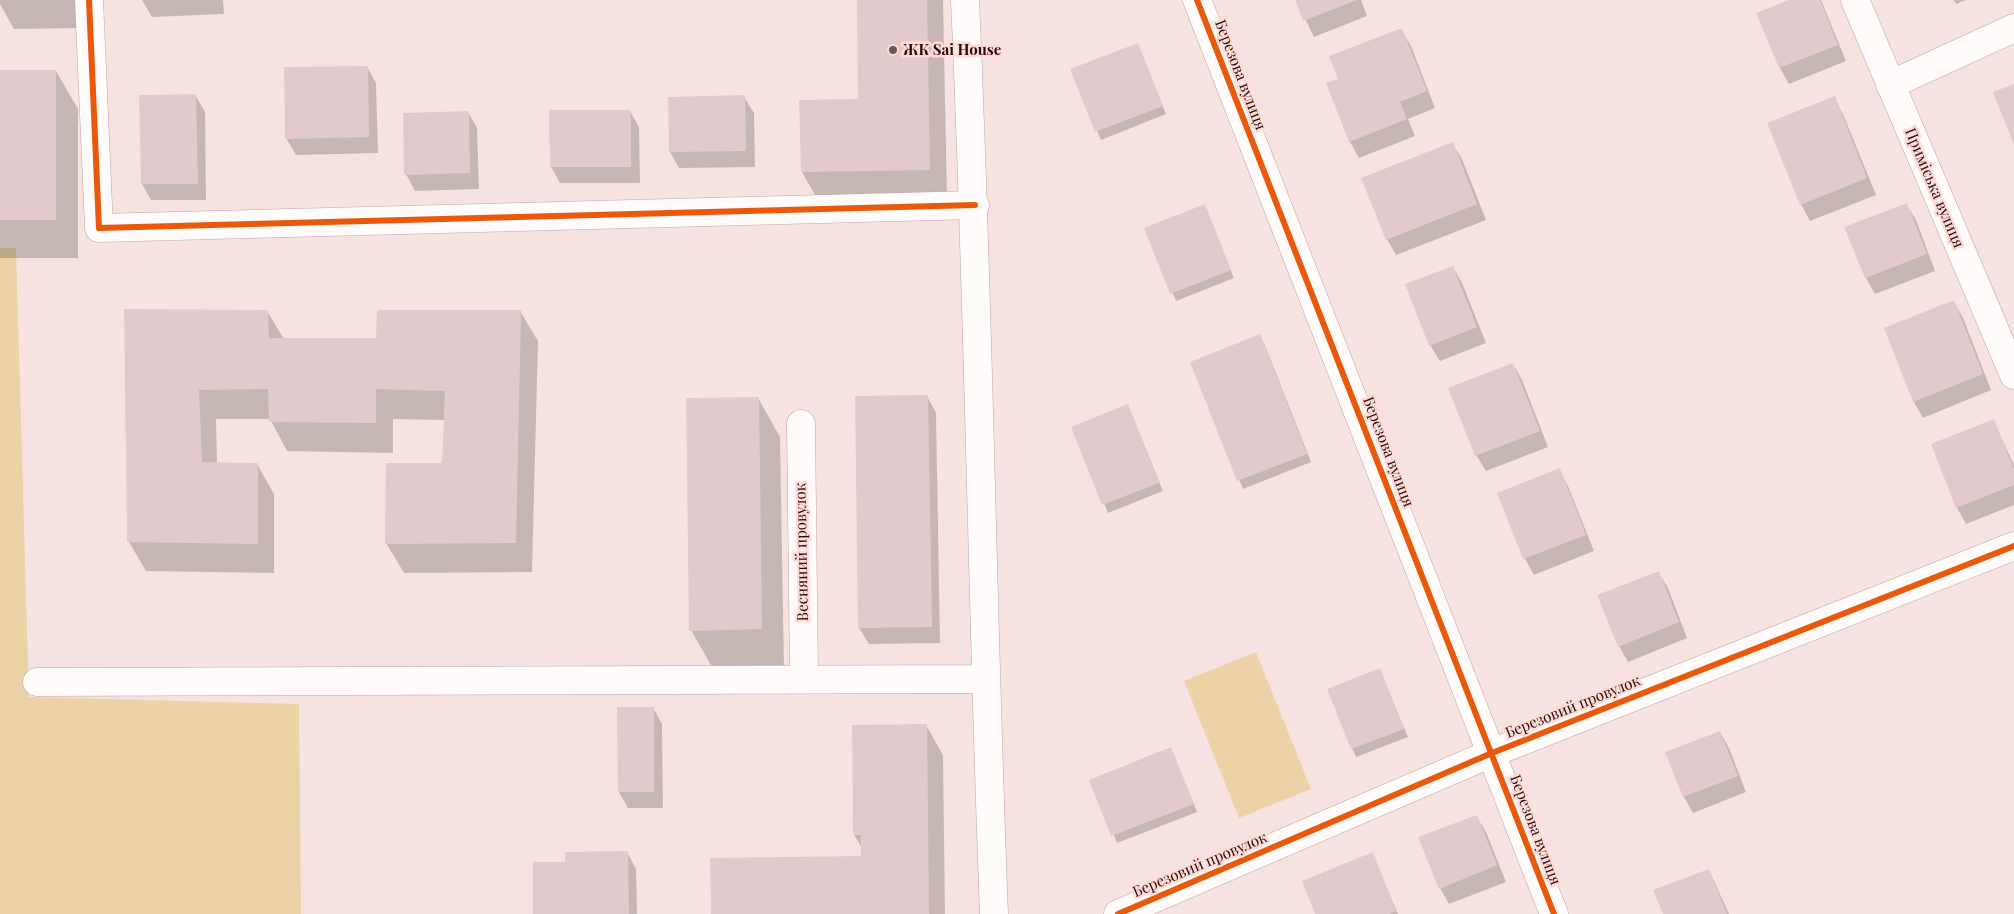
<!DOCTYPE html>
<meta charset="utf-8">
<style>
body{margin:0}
canvas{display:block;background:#f6e3e1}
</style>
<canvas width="2014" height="914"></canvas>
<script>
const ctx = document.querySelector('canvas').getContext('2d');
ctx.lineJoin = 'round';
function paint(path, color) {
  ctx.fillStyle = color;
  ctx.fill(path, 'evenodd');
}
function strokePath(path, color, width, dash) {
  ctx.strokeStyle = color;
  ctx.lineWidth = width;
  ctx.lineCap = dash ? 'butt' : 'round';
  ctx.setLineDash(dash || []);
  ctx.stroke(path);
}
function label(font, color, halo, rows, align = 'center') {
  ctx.font = font + ' "Playfair Display",serif';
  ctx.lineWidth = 5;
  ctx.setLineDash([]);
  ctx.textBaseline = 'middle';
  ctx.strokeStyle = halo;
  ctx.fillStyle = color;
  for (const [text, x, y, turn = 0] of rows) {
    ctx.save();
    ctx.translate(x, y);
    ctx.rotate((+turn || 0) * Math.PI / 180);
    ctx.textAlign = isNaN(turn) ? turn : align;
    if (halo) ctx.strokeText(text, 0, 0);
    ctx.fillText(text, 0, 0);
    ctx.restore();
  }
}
const green = new Path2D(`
 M0 248H16L29 697 299 704 301 914H0Z
 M1256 652 1311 789 1239 818 1184 681Z`);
const shadow = new Path2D(`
 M0 0H80L81 28 14 29 0 4Z
 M142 0H223L224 14 152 17Z
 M858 0H943L947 200 819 202 802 172 800 102 860 101Z
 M1296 0H1361L1367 16 1314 37Z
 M1792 0H1821L1846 61 1789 84 1780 68 1758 14Z
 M1954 0H1966L1956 4Z
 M1401 29 1411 46 1435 108 1408 119 1415 136 1359 158 1350 142 1340 79Z
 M1137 44 1166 114 1101 140 1072 70Z
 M367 67 376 83 378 153 296 155 286 138Z
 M0 71H56L78 109V258H0Z
 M195 95 205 112 206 200H151L142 184 140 96Z
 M744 97 754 113 755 167 679 168 670 152 669 98Z
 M1834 98 1843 114 1876 195 1810 221 1801 204Z
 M630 111 639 127 640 183H560L551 167Z
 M468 112 477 128 479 189 415 191 406 174Z
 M1452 143 1462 159 1486 220 1396 255 1387 239Z
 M1906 204 1916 220 1935 271 1875 294 1866 278Z
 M1204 206 1234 278 1176 301 1146 229Z
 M1453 267 1462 283 1486 343 1440 361 1430 345Z
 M1954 302 1963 318 1991 390 1923 418 1914 402Z
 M125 310 267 311 284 339H377L520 311 538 341 532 572 404 573 386 543 443 464 445 420 393 419V453L287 451 270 419H216L217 464H257L274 494V573L146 571 129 542Z
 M1264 343 1311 462 1243 489 1191 363Z
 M1513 364 1522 380 1548 447 1486 471 1476 455Z
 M927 396 936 413 940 643 869 644 859 628Z
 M758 398 780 437 784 668 713 669 691 630Z
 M1128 405 1163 491 1108 513 1073 427Z
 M1993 420 2014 465V505L1966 524 1957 508 1932 444Z
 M1559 470 1568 486 1594 551 1534 575 1525 559 1499 494Z
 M1658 572 1668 588 1687 638 1628 662 1619 646Z
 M1379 669 1408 737 1356 757 1328 690Z
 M653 708 662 724 663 808H628L619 792Z
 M926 725 943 755 945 914H712L862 857V848L854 835Z
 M1720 732 1729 748 1746 792 1693 813 1684 797 1667 753Z
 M1171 749 1197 812 1117 843 1090 780Z
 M1476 816 1486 832 1506 882 1449 904 1440 888Z
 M627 852 636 869 637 914H535L566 863Z
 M1372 854 1398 914H1316Z
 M1709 870 1729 914H1664Z`);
const building = new Path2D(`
 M857 0H927L930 170 801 172 799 100 858 99Z
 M1295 0H1357L1303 21Z
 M1789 0H1820L1838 45 1779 68 1756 13Z
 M1402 28 1427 91 1400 102 1407 119 1349 142 1326 83 1338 79 1329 56Z
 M1138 43 1163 106 1095 132 1070 69Z
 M368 66 369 137 285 139 284 67Z
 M0 70H56V220H0Z
 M2014 84V145L1993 92Z
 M196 94 198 184H141L139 95Z
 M745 95 746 151 669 152 668 97Z
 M1835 96 1867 178 1800 205 1767 123Z
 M549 110H631V167H550Z
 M469 111 470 173 404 175 403 113Z
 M1453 142 1477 204 1386 240 1361 178Z
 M1907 203 1927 254 1865 278 1844 227Z
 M1205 204 1231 270 1170 294 1144 228Z
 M1453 266 1477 327 1429 346 1405 284Z
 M1954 300 1983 374 1913 402 1884 328Z
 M124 309 268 310 269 338H376L377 310H521L516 543 385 544 386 463H442L445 391 376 389V423L269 422 268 389 199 390 202 462 258 463V544L127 542Z
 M1260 334 1307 454 1237 481 1190 362Z
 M1513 363 1540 431 1475 456 1448 388Z
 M928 395 932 627 858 628 855 396Z
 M759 397 762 629 689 631 686 398Z
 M1128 404 1159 483 1102 505 1071 427Z
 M1994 419 2014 469V485L1956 508 1931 444Z
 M1560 468 1586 535 1523 559 1497 493Z
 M1659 571 1679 622 1618 647 1597 595Z
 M1380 668 1404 729 1351 749 1327 689Z
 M617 707H654V792H618Z
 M927 724 929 914H711L710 858 861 856V835H853L852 725Z
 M1720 731 1738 776 1683 797 1665 752Z
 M1171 747 1194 804 1111 836 1089 780Z
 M1477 815 1497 865 1439 889 1418 837Z
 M628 851 629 914H533V862H565V852Z
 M1373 852 1396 911 1389 914H1315L1302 881Z
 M1709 869 1727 914H1663L1653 890Z`);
const minor = new Path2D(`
 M89 0 99 228 975 205
 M965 0C979 305 982 609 994 914
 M1197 0 1554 914
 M1855 0 2014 375
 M1890 85 2014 28
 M801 424 804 679
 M37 682 985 679
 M1118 914 1492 753 2014 546`);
const cycleway = new Path2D(`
 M89 0 99 228 975 205
 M1197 0 1554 914
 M1118 914 1492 753 2014 546`);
const markers = [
 [893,50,5,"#705755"]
];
const poiNames = [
 ["ЖК Sai House",903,50]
];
const streetNames = [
 ["Березова вулиця",1240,75,69],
 ["Приміська вулиця",1934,188,67],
 ["Березова вулиця",1388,452,69],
 ["Весняний провулок",802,552,-91],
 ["Березовий провулок",1573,707,-22],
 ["Березова вулиця",1535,830,69],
 ["Березовий провулок",1200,865,-23]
];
paint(green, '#edd2a8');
paint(shadow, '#0003');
paint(building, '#e2cacc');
strokePath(minor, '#bca5a3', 29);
strokePath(minor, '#fefbfa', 28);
strokePath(cycleway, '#e8590c', 6);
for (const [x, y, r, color] of markers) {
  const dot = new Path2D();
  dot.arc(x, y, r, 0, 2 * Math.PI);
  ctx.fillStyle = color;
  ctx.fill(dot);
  strokePath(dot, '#ffdcd8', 2);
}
label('bold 15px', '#280b09', '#ffdcd8', poiNames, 'left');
label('15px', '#280b09', '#ffdcd8', streetNames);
</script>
